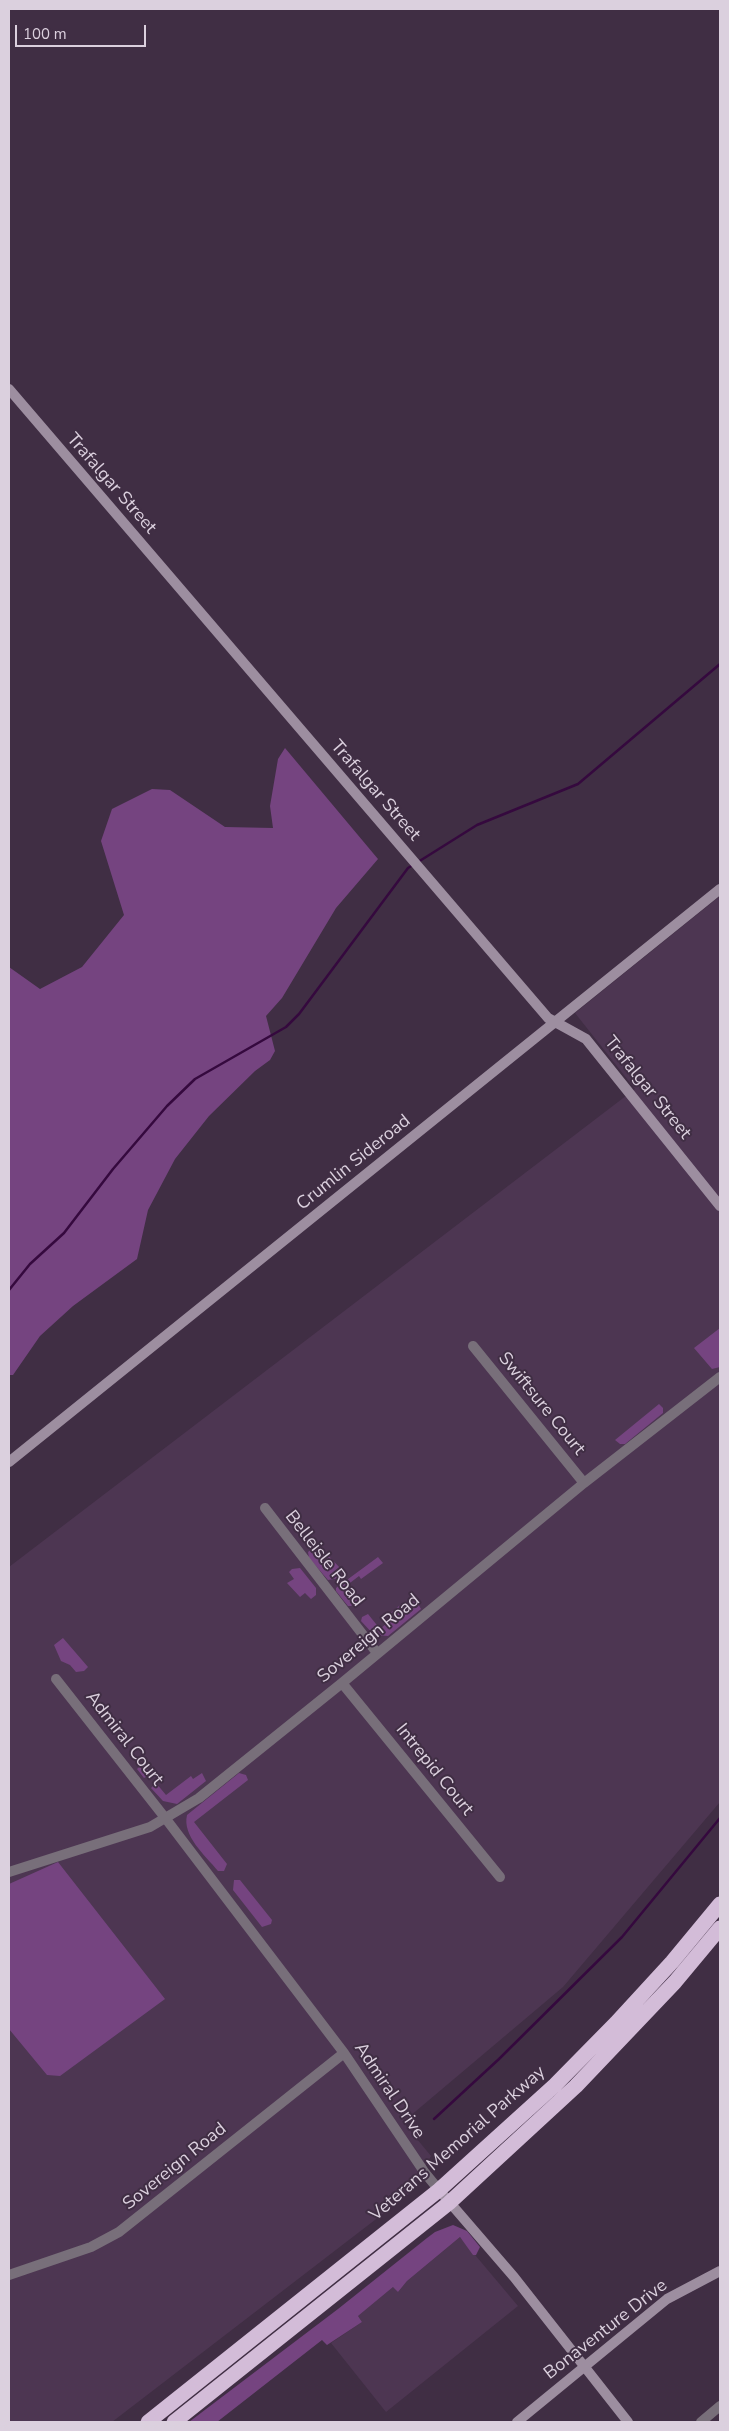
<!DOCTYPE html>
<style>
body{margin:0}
#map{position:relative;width:729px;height:2431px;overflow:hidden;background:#402e44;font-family:"Nunito Sans",sans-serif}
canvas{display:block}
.frame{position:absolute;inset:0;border:10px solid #dbd0de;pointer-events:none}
.scale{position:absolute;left:15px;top:25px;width:131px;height:22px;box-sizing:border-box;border:2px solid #dbd0de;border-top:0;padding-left:6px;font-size:15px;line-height:18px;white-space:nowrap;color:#dbd0de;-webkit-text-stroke:4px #402e44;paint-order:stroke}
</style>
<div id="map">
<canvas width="729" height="2431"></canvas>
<div class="frame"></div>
<div class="scale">100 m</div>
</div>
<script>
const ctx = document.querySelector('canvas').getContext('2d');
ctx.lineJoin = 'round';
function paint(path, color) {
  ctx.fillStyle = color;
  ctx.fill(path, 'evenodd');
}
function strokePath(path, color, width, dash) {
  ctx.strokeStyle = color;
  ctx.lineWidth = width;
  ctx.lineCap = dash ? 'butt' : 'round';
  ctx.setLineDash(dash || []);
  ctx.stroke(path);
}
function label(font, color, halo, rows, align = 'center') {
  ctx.font = font + ' "Nunito Sans",sans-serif';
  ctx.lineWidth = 4;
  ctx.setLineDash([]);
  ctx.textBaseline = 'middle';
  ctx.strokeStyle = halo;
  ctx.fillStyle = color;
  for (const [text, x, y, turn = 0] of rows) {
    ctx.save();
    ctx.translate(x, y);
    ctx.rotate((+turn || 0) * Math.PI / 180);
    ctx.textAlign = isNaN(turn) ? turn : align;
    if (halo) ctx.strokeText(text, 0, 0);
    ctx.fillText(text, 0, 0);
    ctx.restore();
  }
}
const built = new Path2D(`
 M720 896V1802L563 1987 403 2122 431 2156 410 2193 112 2422H9V1567L635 1089 575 1013Z
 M460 2237 518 2306 386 2412 331 2343 362 2322 358 2316 394 2286 398 2292 407 2281Z`);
const green = new Path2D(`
 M285 748 378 859 336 908 282 998 266 1016 275 1051 270 1060 255 1071 209 1116 175 1159 148 1210 137 1259 73 1306 40 1336 13 1375H9V967L40 989 82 967 124 915 101 841 112 809 152 789 170 790 225 827 273 828 270 806 278 759Z
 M720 1328V1367L712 1369 694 1348Z
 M659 1404 663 1408V1413L625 1444H620L615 1440Z
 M315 1546 320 1552 323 1550 340 1568 336 1573 339 1578 328 1580 309 1558 308 1552Z
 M378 1557 383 1563 361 1579 359 1576 346 1586 357 1601 351 1606H348L336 1591V1588Z
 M300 1568 316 1588V1595L311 1599 305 1593 300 1597 287 1583 294 1579 289 1572 292 1569Z
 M416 1600 421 1609 388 1636 374 1635 361 1621 362 1617 368 1614 380 1629 393 1618 389 1614 404 1602 408 1607Z
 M63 1638 88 1667 84 1671 76 1672 70 1665 61 1661 54 1645Z
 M143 1763 151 1774 144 1778 137 1769Z
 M202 1773 206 1781 177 1804 163 1801 151 1788 156 1783 166 1795 191 1776 193 1779Z
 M239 1773 246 1775 248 1780 194 1822 227 1864 224 1871H218C205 1855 182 1836 187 1815Z
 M58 1862 165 1999 60 2076 47 2075 9 2029V1884Z
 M234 1880H240L272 1920 271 1924 262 1927 233 1890Z
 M453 2225 467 2231 480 2247 476 2255H473L460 2237 407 2281 398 2292 393 2287 358 2316 362 2322 327 2345 322 2340 217 2422H189L338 2309 427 2238 435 2232Z`);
const stream = new Path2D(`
 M418 862 477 825 578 784 720 664
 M9 1290 30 1264 64 1233 113 1169 167 1106 195 1079 286 1027 299 1014 408 868 413 865
 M434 2119 499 2059 622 1937 720 1818`);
const street = new Path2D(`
 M473 1346 584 1483
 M265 1508 377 1653
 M56 1679 166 1819 344 2053 425 2173 439 2190
 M342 1683 500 1877
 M9 1872 150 1827 199 1798 342 1683 584 1483 720 1377
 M9 2275 91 2247 119 2232 344 2053
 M701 2422 720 2406`);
const secondary = new Path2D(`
 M9 389 548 1018 586 1039 720 1206
 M9 1462 720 889
 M439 2190 514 2277 628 2422
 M517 2422 667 2299 720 2271`);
const highway = new Path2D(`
 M148 2422 439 2190 555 2085 616 2023 672 1962 720 1904
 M174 2422 449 2203 576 2086 675 1982 720 1928`);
const streetNames = [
 ["Trafalgar Street",111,484,49],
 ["Trafalgar Street",375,791,49],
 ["Trafalgar Street",647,1088,51],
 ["Crumlin Sideroad",354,1163,-39],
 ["Swiftsure Court",541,1404,51],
 ["Belleisle Road",324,1559,52],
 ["Sovereign Road",369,1639,-40],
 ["Admiral Court",124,1739,52],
 ["Intrepid Court",434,1770,51],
 ["Admiral Drive",389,2091,56],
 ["Veterans Memorial Parkway",458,2144,-41],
 ["Sovereign Road",175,2167,-39],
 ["Bonaventure Drive",606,2330,-38]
];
paint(built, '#4d3652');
paint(green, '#754480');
strokePath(stream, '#35093e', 2.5);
strokePath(street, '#786f7a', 10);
strokePath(secondary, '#9d8ea0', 10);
strokePath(highway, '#d3bcd8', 15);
label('18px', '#dbd0de', '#402e44', streetNames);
</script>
